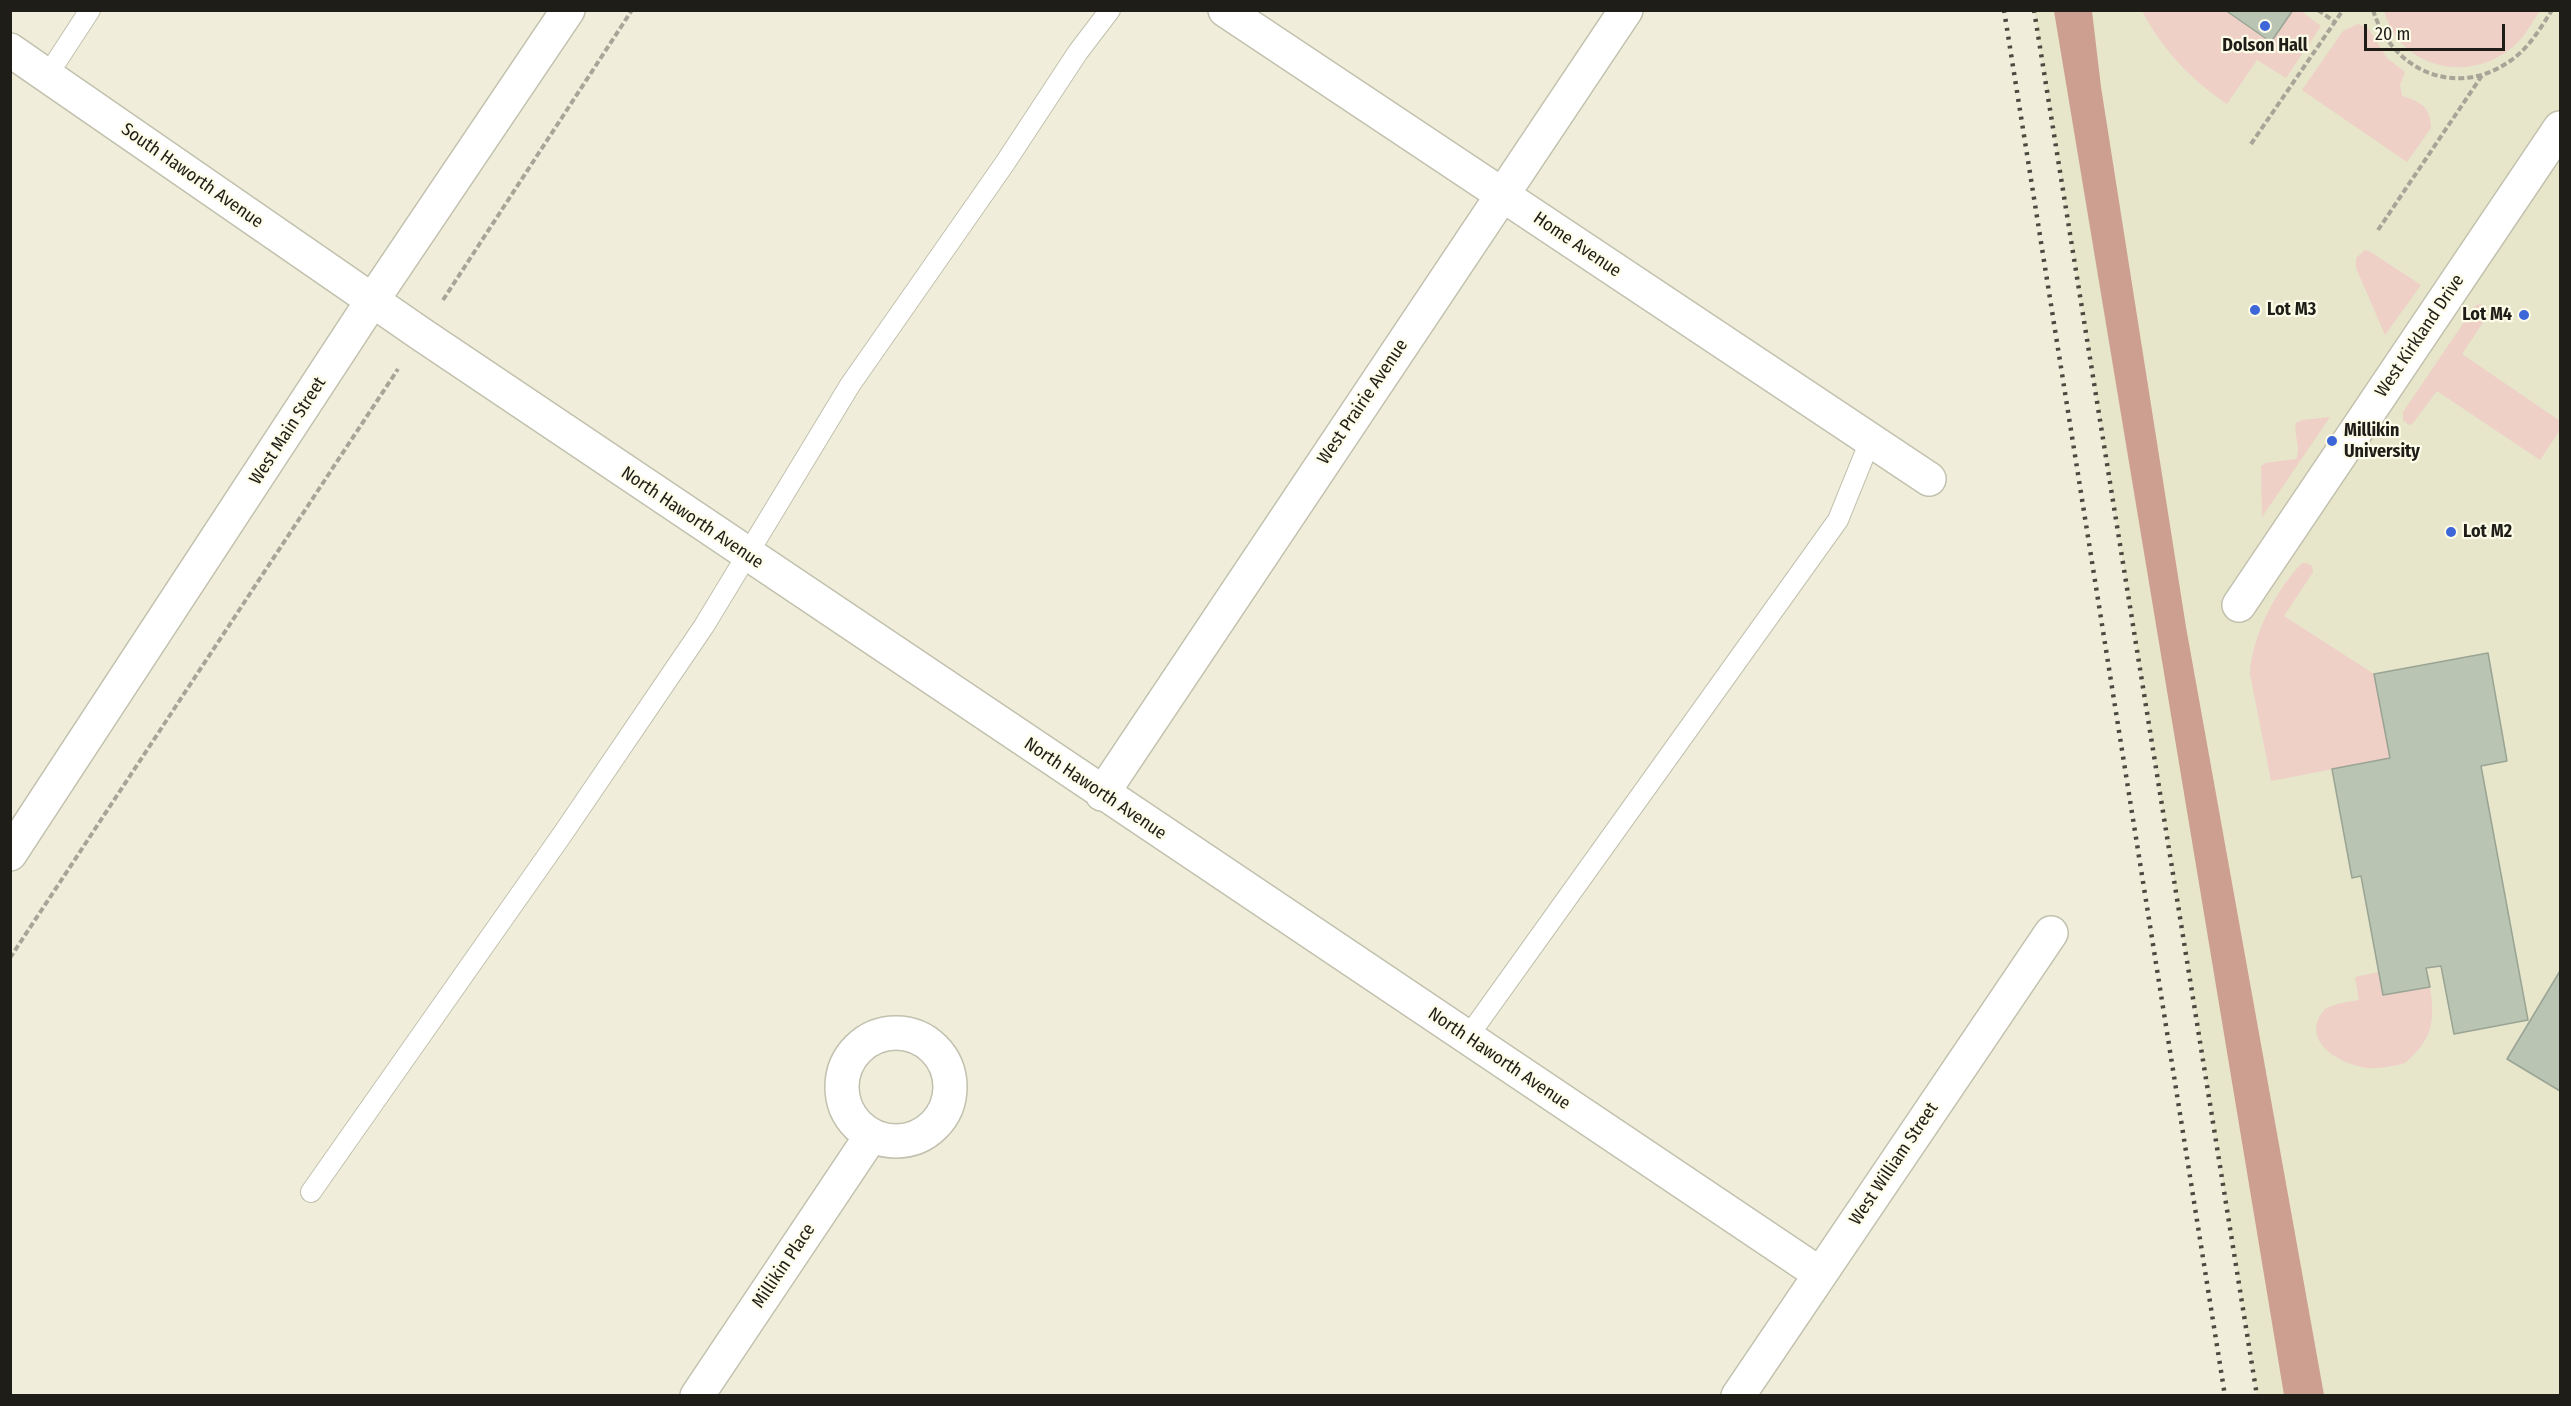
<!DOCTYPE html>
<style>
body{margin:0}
#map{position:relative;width:2571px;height:1406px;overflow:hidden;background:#f0eedb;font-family:"Fira Sans Condensed",sans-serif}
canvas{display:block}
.frame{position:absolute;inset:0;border:12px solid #1e1d17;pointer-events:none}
.scale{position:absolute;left:2364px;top:24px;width:141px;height:27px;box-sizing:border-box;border:3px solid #1e1d17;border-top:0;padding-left:8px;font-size:18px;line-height:21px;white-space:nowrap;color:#1e1d17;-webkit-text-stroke:4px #fdfce8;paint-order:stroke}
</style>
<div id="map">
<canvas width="2571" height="1406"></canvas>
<div class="frame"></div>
<div class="scale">20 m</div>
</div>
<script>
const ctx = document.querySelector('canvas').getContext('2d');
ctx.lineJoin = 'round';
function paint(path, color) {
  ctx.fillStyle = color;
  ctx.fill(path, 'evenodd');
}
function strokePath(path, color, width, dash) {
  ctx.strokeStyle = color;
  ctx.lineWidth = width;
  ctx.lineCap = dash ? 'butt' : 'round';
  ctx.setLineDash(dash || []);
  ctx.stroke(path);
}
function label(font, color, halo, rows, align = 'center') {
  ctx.font = font + ' "Fira Sans Condensed",sans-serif';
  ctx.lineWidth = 4.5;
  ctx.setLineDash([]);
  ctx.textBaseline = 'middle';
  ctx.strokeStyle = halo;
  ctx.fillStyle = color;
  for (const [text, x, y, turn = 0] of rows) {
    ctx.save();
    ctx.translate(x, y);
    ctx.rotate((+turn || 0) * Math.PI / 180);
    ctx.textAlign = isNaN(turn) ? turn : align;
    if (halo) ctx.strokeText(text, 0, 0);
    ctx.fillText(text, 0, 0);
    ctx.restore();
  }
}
const built = new Path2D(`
 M2034 11H2560V1395H2257Z`);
const green = new Path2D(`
 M2142 11H2225L2270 42 2293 11H2301L2321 26 2286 78 2257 60 2227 104C2190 79 2163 50 2142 11Z
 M2384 11V10L2540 11C2533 20 2527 33 2519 41 2476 86 2400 71 2384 11Z
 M2358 24 2368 28 2387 58 2405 72 2400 85 2402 96C2421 102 2430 106 2431 128L2407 162 2302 90 2343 31Z
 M2365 250 2369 251 2421 285 2385 335 2356 268V258Z
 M2480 304 2488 308 2486 318 2462 354 2560 421V430L2540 460 2437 391 2413 423 2409 425 2403 420V412L2475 306Z
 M2330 417 2262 517 2261 466 2266 463 2296 459C2302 448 2293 435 2296 423L2302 420Z
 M2302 563H2307L2312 566 2313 572 2284 616 2374 674 2390 758 2271 781 2250 674C2252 636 2275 591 2302 563Z
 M2379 972 2383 995 2430 987C2435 1021 2433 1039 2405 1063 2393 1066 2380 1069 2368 1068 2348 1066 2310 1049 2317 1023 2319 1018 2322 1010 2327 1008 2336 1003 2349 1002 2359 1000L2355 977Z`);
const forest = new Path2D(`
 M2054 11H2092L2101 87 2186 627 2324 1395H2284Z`);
const building = new Path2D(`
 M2225 10H2293L2271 42Z
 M2488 653 2507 761 2481 766 2528 1020 2454 1034 2441 966 2426 968 2430 987 2383 995 2361 876 2352 878 2332 769 2390 758 2374 674Z
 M2560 971V1091L2507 1059Z`);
const path = new Path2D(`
 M2318 10 2335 22
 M2373 10C2392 71 2456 99 2510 61 2529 48 2540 29 2552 10
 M2251 144 2343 10
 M2378 230 2483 74
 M443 300 632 10
 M10 958 398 369`);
const lane = new Path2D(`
 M47 76 90 10
 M1467 1038 1838 520 1870 441
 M311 1192 564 832 704 626 850 385 1005 163 1078 52 1110 10`);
const street = new Path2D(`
 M1225 10 1929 479
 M10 50 421 334 1820 1274
 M2239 605 2560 128
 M1102 794 1626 10
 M842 1087a54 54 0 1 1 108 0a54 54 0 1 1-108 0Z
 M697 1396 871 1136
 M1738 1396 2051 933`);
const secondary = new Path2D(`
 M10 854 372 301 568 10`);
const rail = new Path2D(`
 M2004 10 2225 1396
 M2034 10 2257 1396`);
const markers = [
 [2265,26,6,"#3d67d8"],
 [2255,310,6,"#3d67d8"],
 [2524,315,6,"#3d67d8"],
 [2332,441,6,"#3d67d8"],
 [2451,532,6,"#3d67d8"]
];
const poiNames = [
 ["Dolson Hall",2265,46,"center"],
 ["Lot M3",2267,310],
 ["Lot M4",2512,315,"right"],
 ["Millikin",2344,431],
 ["University",2344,452],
 ["Lot M2",2463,532]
];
const streetNames = [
 ["South Haworth Avenue",192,176,35],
 ["Home Avenue",1577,245,34],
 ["West Kirkland Drive",2420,336,-56],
 ["West Prairie Avenue",1363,402,-56],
 ["West Main Street",288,431,-57],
 ["North Haworth Avenue",692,518,34],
 ["North Haworth Avenue",1095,789,34],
 ["North Haworth Avenue",1499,1059,34],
 ["West William Street",1894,1164,-56],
 ["Millikin Place",784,1266,-56]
];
paint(built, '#e7e5ca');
paint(green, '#eed0c7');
paint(forest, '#cd9f91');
paint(building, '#b9c4b3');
strokePath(building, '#99a494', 1.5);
strokePath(lane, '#c2c1ae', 22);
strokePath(street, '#c2c1ae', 36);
strokePath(secondary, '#c2c1ae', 36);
strokePath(path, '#a7a597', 4, [6, 3]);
strokePath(lane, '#fff', 20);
strokePath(street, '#fff', 33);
strokePath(secondary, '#fff', 33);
strokePath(rail, '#4b4a41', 4.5, [3, 6]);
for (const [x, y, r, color] of markers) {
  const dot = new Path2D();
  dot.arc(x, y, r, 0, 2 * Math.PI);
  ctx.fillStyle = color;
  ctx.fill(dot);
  strokePath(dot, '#fdfce8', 2);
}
label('bold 18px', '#1e1d17', '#fdfce8', poiNames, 'left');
label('18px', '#1e1d17', '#fdfce8', streetNames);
</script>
